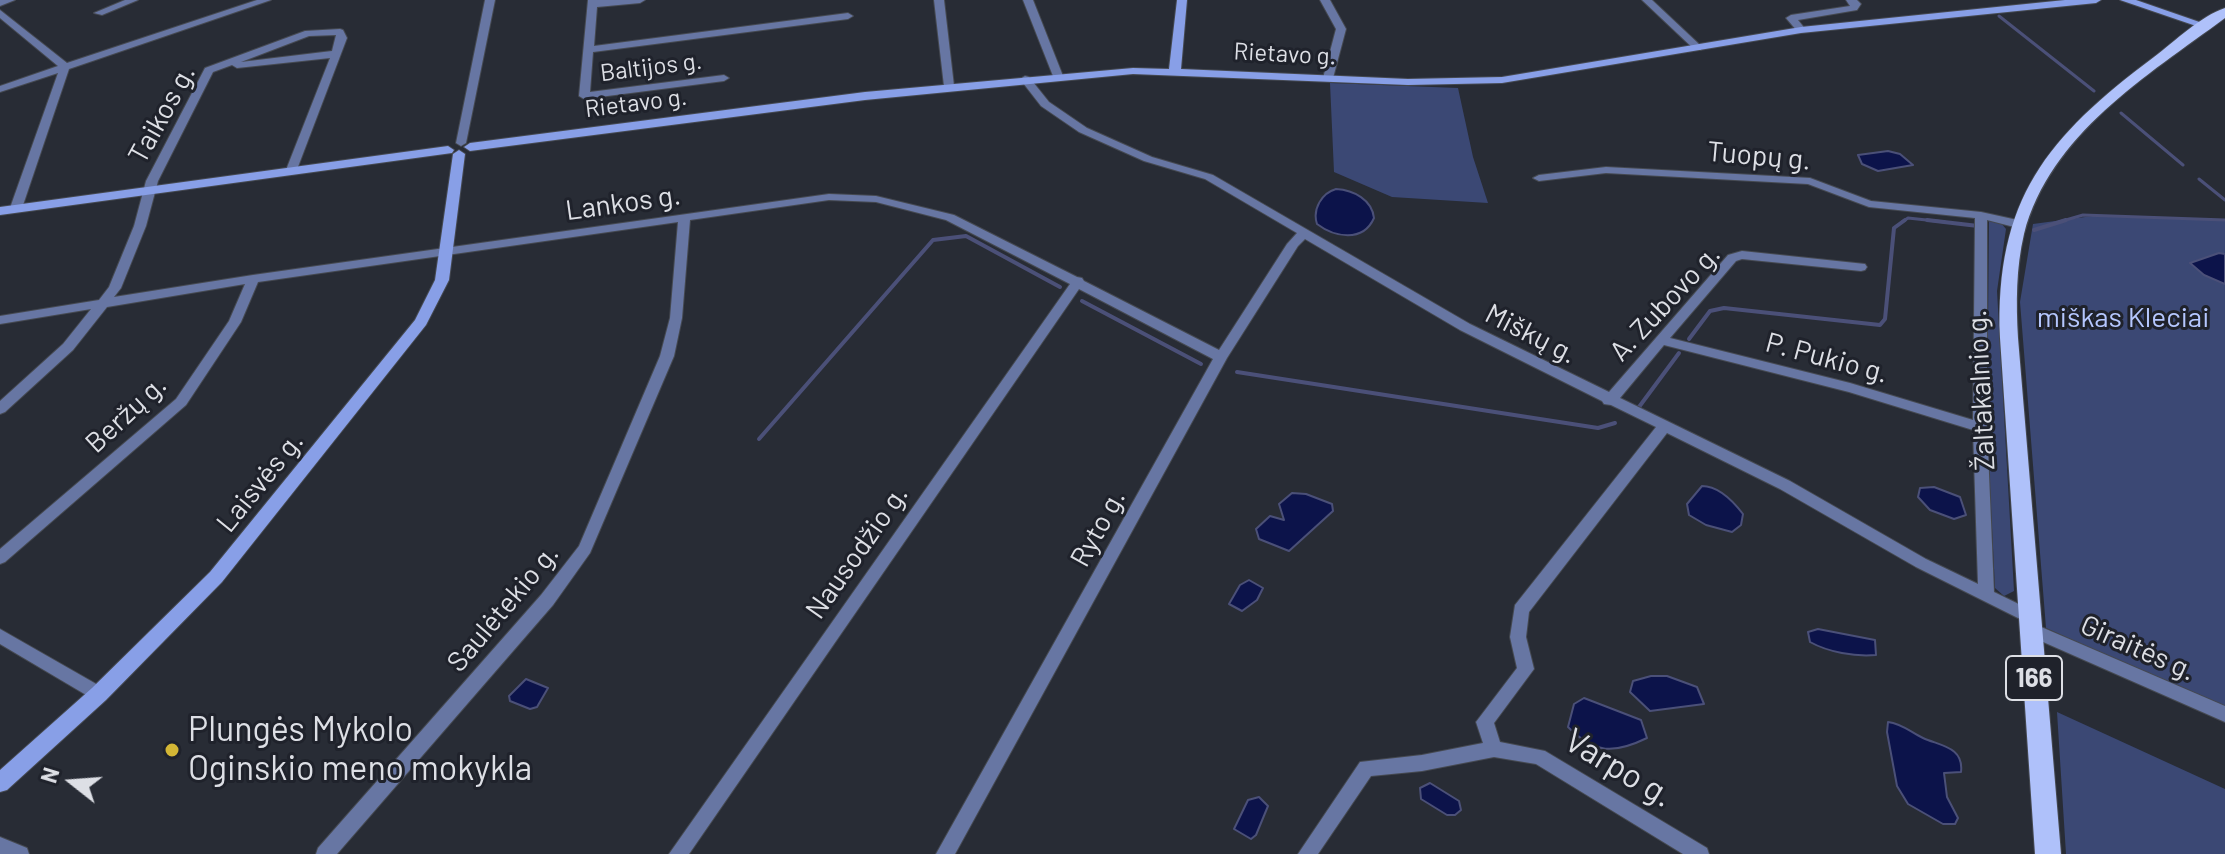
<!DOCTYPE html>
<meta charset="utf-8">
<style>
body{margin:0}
#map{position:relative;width:2225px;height:854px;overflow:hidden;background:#282c35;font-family:Barlow,sans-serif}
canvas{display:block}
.north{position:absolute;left:32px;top:742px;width:80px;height:80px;-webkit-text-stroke:6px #1f222b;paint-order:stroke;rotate:287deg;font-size:22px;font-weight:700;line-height:32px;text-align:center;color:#dddfe5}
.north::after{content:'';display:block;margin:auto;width:28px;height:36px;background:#dddfe5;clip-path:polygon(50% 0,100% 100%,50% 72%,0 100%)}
</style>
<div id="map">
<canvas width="2225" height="854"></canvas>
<div class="north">N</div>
</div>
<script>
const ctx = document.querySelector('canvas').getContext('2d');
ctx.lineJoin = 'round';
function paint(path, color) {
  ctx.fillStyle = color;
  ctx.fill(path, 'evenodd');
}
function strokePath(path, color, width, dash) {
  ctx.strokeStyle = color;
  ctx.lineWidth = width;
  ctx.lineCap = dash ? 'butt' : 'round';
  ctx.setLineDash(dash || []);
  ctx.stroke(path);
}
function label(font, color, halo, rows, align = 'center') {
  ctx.font = font + ' Barlow,sans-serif';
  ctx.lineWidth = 6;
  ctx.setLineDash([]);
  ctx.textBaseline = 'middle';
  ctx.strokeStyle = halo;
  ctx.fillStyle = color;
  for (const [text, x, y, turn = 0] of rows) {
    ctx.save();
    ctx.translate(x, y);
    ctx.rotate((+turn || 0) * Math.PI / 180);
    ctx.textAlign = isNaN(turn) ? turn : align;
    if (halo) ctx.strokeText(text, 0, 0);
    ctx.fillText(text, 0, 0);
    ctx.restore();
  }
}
const green = new Path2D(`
 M1330 83 1458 88 1473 157 1488 203 1392 197 1334 172Z
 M2100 215 2225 220V710L2046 628 2020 302 2033 224Z
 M1989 221 2001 223 2006 229 1997 291 2014 591 2004 596 1995 588 1987 428Z
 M2057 712 2225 789V854H2066Z`);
const water = new Path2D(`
 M1888 151 1900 154 1913 165 1878 171 1862 164 1858 155Z
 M1336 189C1354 190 1372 200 1374 218 1363 243 1334 237 1317 224 1312 209 1322 193 1336 189Z
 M2219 253 2225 254V284L2204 275 2190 263Z
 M1702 486C1719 486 1733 501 1743 514L1741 525 1732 532 1706 525 1689 515 1687 504Z
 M1934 487 1960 497 1966 515 1954 519 1930 510 1918 497 1920 488Z
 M1292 493 1306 494 1332 504 1333 511 1289 551 1259 539 1256 529 1270 516 1284 520 1279 504Z
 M1249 580 1263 588 1257 600 1242 611 1229 604 1240 585Z
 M1818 629 1875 640 1876 655C1855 657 1828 652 1810 642L1808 632Z
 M1651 676H1667L1697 687 1704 704 1650 711 1630 692 1633 681Z
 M526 679 548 688 537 707 530 709 510 701 509 696Z
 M1584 698 1641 720 1647 738C1614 754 1595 754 1568 727L1574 704Z
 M1888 722C1903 724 1910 732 1923 738 1941 746 1964 747 1961 772L1944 773 1947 797 1958 818 1955 824H1943L1908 804 1897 786 1887 732Z
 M1430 783 1459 801 1461 810 1455 815H1447L1421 799 1420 788Z
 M1259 797 1268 806 1256 835 1251 839 1234 829 1248 800Z`);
const streamFar1 = new Path2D(`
 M1999 16 2094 91
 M2121 113 2183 165
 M2199 179 2225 200
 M1902 222 1908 218 1945 222
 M2059 222 2083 215 2225 220`);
const stream = new Path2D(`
 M1927 220 1978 226
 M2034 230 2066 220
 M1082 301 1201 364
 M1689 339 1710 311 1724 308 1880 325 1885 319 1894 228 1905 220
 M1237 372 1598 428 1615 423
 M1639 407 1679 353
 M759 439 933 240 966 236 1060 287`);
const street = new Path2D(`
 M0 0H15L0 6Z
 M125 0H138L102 15 94 13Z
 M257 0H271L69 69 22 208 20 210H12L10 208 58 73 0 92V86L58 66 0 18V10L67 63Z
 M485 0H495L466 143 461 146 456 143Z
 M588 0H645L640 3 597 7 594 46 848 13 853 16 848 19 593 52 590 92 724 75 729 78 724 81 584 99 579 96Z
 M934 0H944L954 86 949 89 944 86Z
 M1023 0H1033L1063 76 1062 78 1053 76Z
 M1320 0H1330L1346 29 1333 78 1328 81 1323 78 1336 29Z
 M1642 0H1652L1701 46V50H1695Z
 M1846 0H1857L1861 4 1857 10 1798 20 1806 30 1804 32H1798L1786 18 1791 15 1850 6Z
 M340 29 343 30 347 38 296 172 292 173 286 170 330 58 237 68 232 65 213 72 158 181 146 226 121 288 114 297 253 275 829 194 876 196 954 215 1077 277 1082 278 1084 281 1219 350 1287 244 1297 233 1205 179 1144 161 1079 132 1041 106 1020 79 1025 76 1029 77 1049 102 1087 128 1152 157 1213 175 1470 324 1609 392 1728 255 1742 251 1865 264 1867 267 1865 270 1861 271 1742 259 1736 261 1670 338 1850 383 1973 420 1975 218 1869 207 1808 184 1606 173 1539 181 1533 178 1539 175 1606 167 1810 178 1871 201 1981 212 2022 221 2024 224 2018 228 1987 220V427L1994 592 2035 612 2037 617 2032 623 2225 706V722L2025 634 2023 629 2028 623 1916 567 1780 489 1667 433 1529 612 1526 637 1534 669 1494 723 1500 742 1545 751 1707 848 1709 854H1683L1536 764 1494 757 1422 771 1371 776 1318 854H1298L1360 762 1422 755 1483 743 1476 722 1517 668 1510 637 1515 605 1656 427 1611 405 1604 404 1602 401 1460 330 1305 239 1298 246 1227 358 955 854H936L1213 359 1079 289 689 854H669L1070 284 946 220 876 202 829 200 690 220 682 318 674 356 590 553 553 605 337 854H316L318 848 541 595 579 546 660 356 670 318 678 222 258 282 241 322 186 405 5 562 0 564V549L176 399 229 321 245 284 107 307 73 350 5 412 0 414V401L63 344 91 309 0 324V316L99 300 109 287 134 226 146 181 205 68 305 31ZM336 35 332 51 241 62 309 36ZM1664 345 1849 392 1973 430 1978 584 1926 559 1790 481 1620 398Z
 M0 629 105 689 107 694 105 699 99 701 93 699 0 644Z
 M0 837 27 848 29 854H0Z`);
const secondary = new Path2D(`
 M1177 0H1187L1181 69 1408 79 1502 77 1801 27 2065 0H2101L2096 3 1801 33 1502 83 1408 85 1133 74 865 100 470 151 464 147 470 143 865 92 1133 68 1169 69Z
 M2120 0H2136L2211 26 2202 28Z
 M448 146 454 150 452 153 0 215V207Z
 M459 150 465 154 449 280 426 325 222 582 106 700 7 790 0 792V770L92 688 210 572 415 320 435 280 453 154Z`);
const primary = new Path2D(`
 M2225 8V18C2147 76 2050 134 2024 234 2016 268 2016 303 2018 338L2061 854H2035L2000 338C1995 199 2047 137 2154 57 2175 41 2201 16 2225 8Z`);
const markers = [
 [172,750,8,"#d3b635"]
];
const farStreetnames = [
 ["Rietavo g.",1285,54,3],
 ["Baltijos g.",651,67,-7],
 ["Rietavo g.",636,103,-7]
];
const shields = [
 [2034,678,56]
];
const shieldNames = [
 ["166",2034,678]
];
const streetNames = [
 ["Taikos g.",162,114,-61],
 ["Tuopų g.",1759,156,5],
 ["Lankos g.",623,203,-8],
 ["A. Zubovo g.",1665,303,-47],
 ["Miškų g.",1531,334,27],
 ["P. Pukio g.",1827,358,15],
 ["Žaltakalnio g.",1981,390,-93],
 ["Beržų g.",126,414,-43],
 ["Laisvės g.",260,482,-51],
 ["Ryto g.",1098,528,-61],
 ["Nausodžio g.",857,552,-55],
 ["Saulėtekio g.",503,608,-50],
 ["Giraitės g.",2138,648,24]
];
const parkNames = [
 ["miškas Kleciai",2123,318]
];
const nearPoinames = [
 ["Plungės Mykolo",188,730],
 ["Oginskio meno mokykla",188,769]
];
const nearStreetnames = [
 ["Varpo g.",1619,768,31]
];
paint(green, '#3b4874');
paint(water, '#0c134a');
strokePath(water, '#4b5078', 2);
strokePath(streamFar1, '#4b5078', 3);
strokePath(stream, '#4b5078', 4);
strokePath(street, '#454951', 2);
strokePath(secondary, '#454951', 2);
strokePath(primary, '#454951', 2);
paint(street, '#6776a3');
paint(secondary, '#889fe7');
paint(primary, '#afc1fa');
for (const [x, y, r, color] of markers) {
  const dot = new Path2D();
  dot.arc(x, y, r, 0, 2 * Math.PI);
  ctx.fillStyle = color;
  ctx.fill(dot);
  strokePath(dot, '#1f222b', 3);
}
label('24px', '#dddfe5', '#1f222b', farStreetnames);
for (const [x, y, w] of shields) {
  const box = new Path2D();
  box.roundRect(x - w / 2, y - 22, w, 44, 6);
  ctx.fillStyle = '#1f222b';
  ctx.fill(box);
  strokePath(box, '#dddfe5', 2);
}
label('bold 26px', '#dddfe5', null, shieldNames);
label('28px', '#dddfe5', '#1f222b', streetNames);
label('28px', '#b5c7fe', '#1f222b', parkNames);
label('34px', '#dddfe5', '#1f222b', nearPoinames, 'left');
label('34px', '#dddfe5', '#1f222b', nearStreetnames);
</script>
